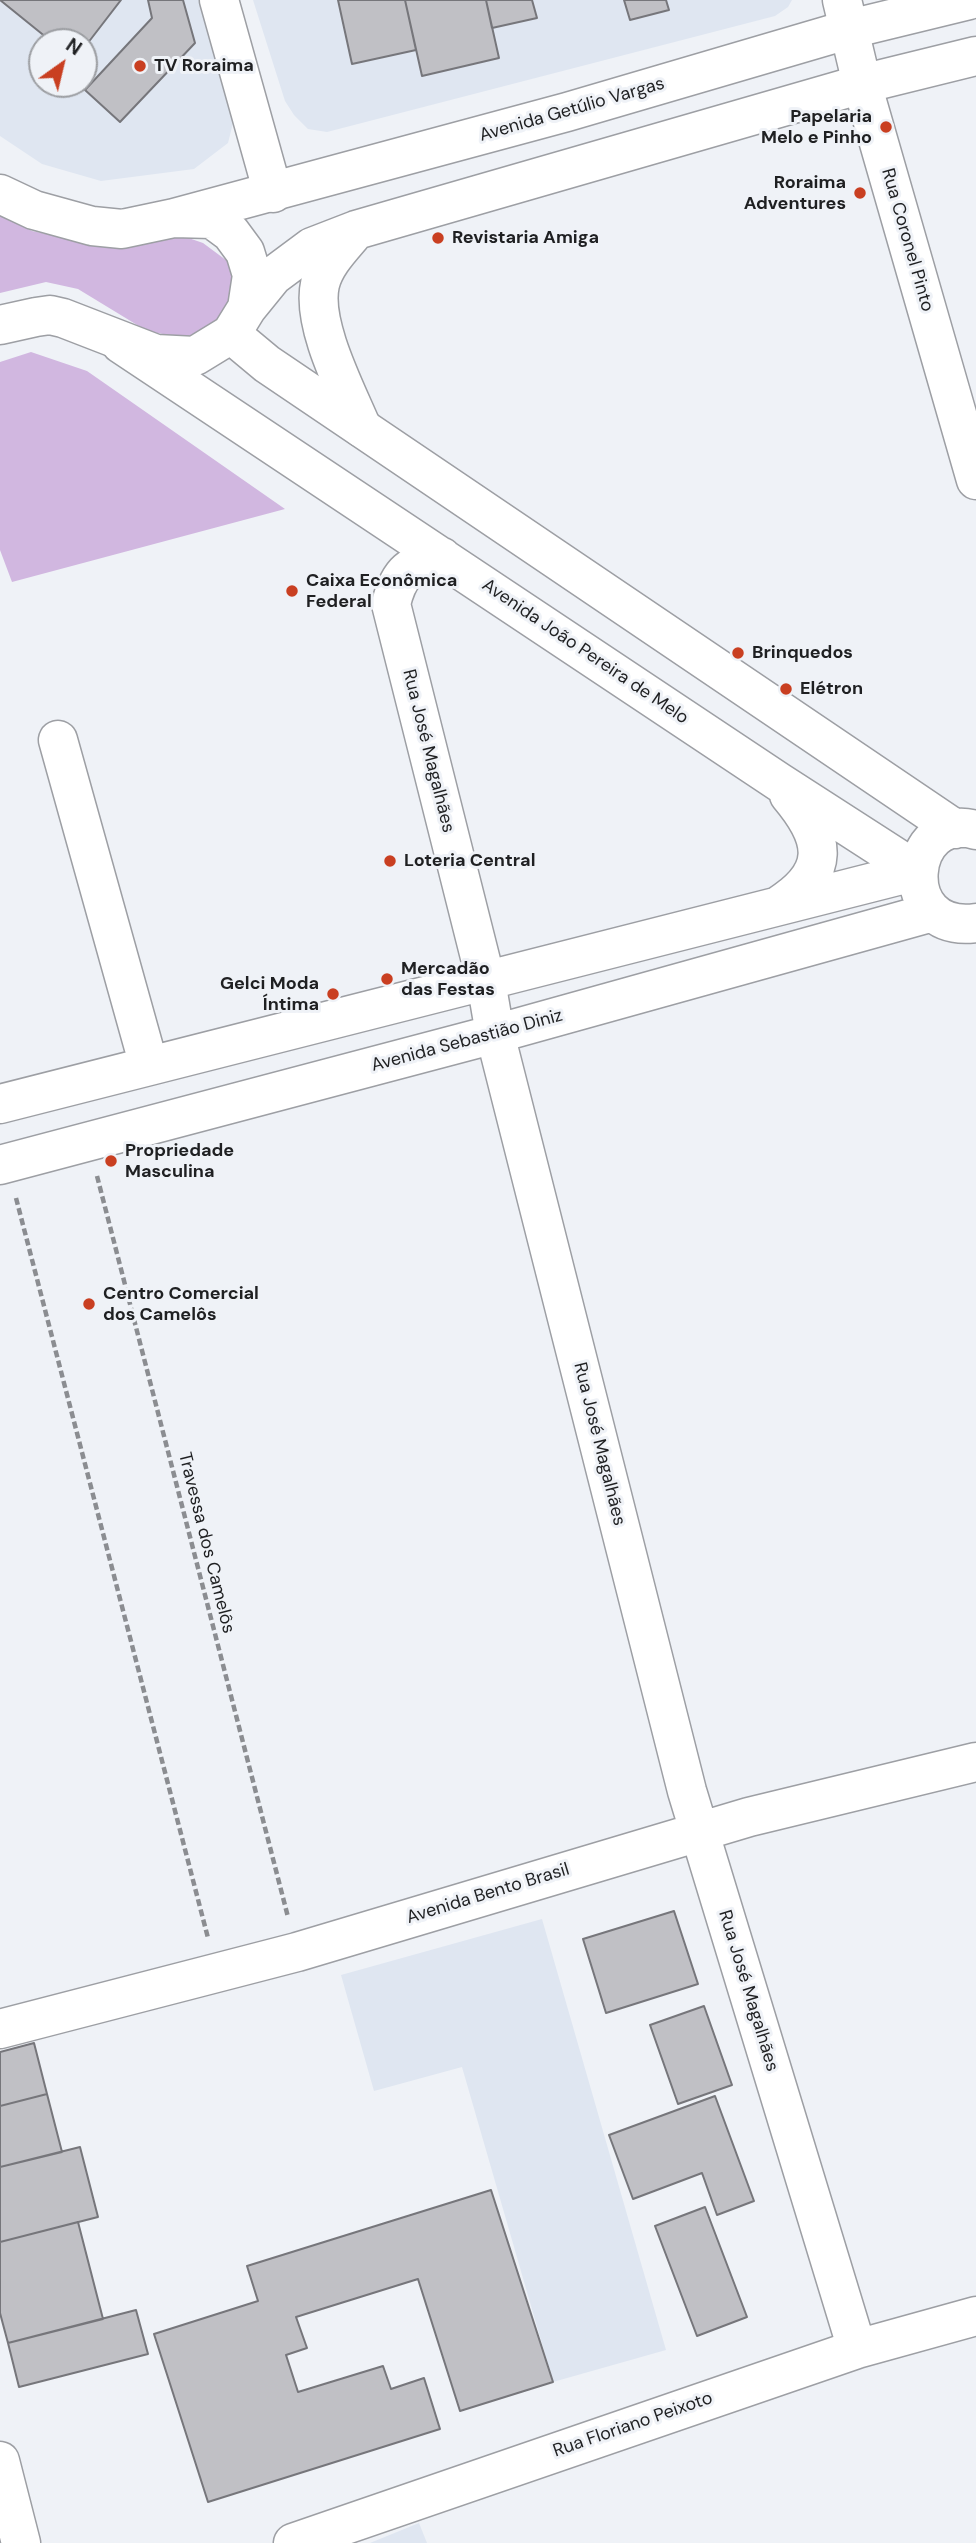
<!DOCTYPE html>
<meta charset="utf-8">
<style>
body{margin:0}
#map{position:relative;width:976px;height:2543px;overflow:hidden;background:#eff2f7;font-family:"DM Sans",sans-serif}
canvas{display:block}
.north{position:absolute;left:28px;top:28px;width:70px;height:70px;box-sizing:border-box;background:#eff2f7;border:2px solid #9c9ea2;border-radius:50%;rotate:34deg;font-size:19px;font-weight:700;line-height:28px;text-align:center;color:#1f2022}
.north::after{content:'';display:block;margin:auto;width:24px;height:32px;background:#c93f21;clip-path:polygon(50% 0,100% 100%,50% 72%,0 100%)}
</style>
<div id="map">
<canvas width="976" height="2543"></canvas>
<div class="north">N</div>
</div>
<script>
const ctx = document.querySelector('canvas').getContext('2d');
ctx.lineJoin = 'round';
function paint(path, color) {
  ctx.fillStyle = color;
  ctx.fill(path, 'evenodd');
}
function strokePath(path, color, width, dash) {
  ctx.strokeStyle = color;
  ctx.lineWidth = width;
  ctx.lineCap = dash ? 'butt' : 'round';
  ctx.setLineDash(dash || []);
  ctx.stroke(path);
}
function label(font, color, halo, rows, align = 'center') {
  ctx.font = font + ' "DM Sans",sans-serif';
  ctx.lineWidth = 6;
  ctx.setLineDash([]);
  ctx.textBaseline = 'middle';
  ctx.strokeStyle = halo;
  ctx.fillStyle = color;
  for (const [text, x, y, turn = 0] of rows) {
    ctx.save();
    ctx.translate(x, y);
    ctx.rotate((+turn || 0) * Math.PI / 180);
    ctx.textAlign = isNaN(turn) ? turn : align;
    if (halo) ctx.strokeText(text, 0, 0);
    ctx.fillText(text, 0, 0);
    ctx.restore();
  }
}
const built = new Path2D(`
 M0 0H210L239 99 228 143 194 169 101 181 42 164 0 136ZM42 42H84V84H42Z
 M253 0H792L788 7 775 16 327 132 308 129 294 115 285 101Z
 M542 1919 666 2350 553 2382 462 2067 374 2091 341 1975Z
 M419 2523 427 2543H370Z`);
const green = new Path2D(`
 M0 214 32 231 103 246 174 233 203 243 234 266 232 298 213 325 184 338 147 331 78 289 46 282 0 293Z
 M31 352 87 371 285 509 12 582 0 550V362Z`);
const building = new Path2D(`
 M0 0H121L84 48V42H52Z
 M148 0H183L195 43 120 122 85 90 152 18Z
 M338 0H405L416 50 352 64Z
 M405 0H486L499 58 422 76Z
 M486 0H532L537 18 492 28Z
 M624 0H666L669 10 630 20Z
 M674 1911 698 1984 606 2013 583 1939Z
 M704 2006 732 2085 678 2104 650 2025Z
 M34 2043 47 2094 0 2106V2052Z
 M47 2094 62 2152 0 2167V2106Z
 M715 2096 754 2201 717 2215 702 2173 633 2199 609 2135Z
 M80 2147 98 2217 0 2242V2167Z
 M491 2190 553 2382 460 2411 418 2279 296 2317 307 2348 286 2355 298 2392 383 2366 391 2389 424 2378 440 2429 208 2502 154 2334 258 2301 247 2266Z
 M705 2207 747 2317 697 2336 655 2226Z
 M78 2222 103 2319 8 2343 0 2313V2242Z
 M136 2310 148 2354 19 2387 8 2343Z`);
const path = new Path2D(`
 M97 1176 288 1917
 M16 1198 208 1938`);
const minor = new Path2D(`
 M219 0 273 193
 M842 0 862 84 976 480
 M231 334 267 364 955 829
 M121 344 779 782 917 871
 M442 557C410 564 399 571 391 604L486 981 495 1034 687 1791 857 2349
 M58 740 149 1066
 M976 830C906 810 893 934 976 923
 M778 906C832 872 826 839 789 795
 M0 1104 917 871
 M0 1165 495 1034 933 912
 M0 2029 297 1952 749 1817 976 1762
 M0 2461 21 2543
 M293 2543 857 2349 976 2316`);
const major = new Path2D(`
 M0 194 34 210 92 226 122 229 174 218 212 219 231 233 245 252 252 275 247 308 231 334 195 356 156 354 63 318 50 315 36 317 0 325
 M174 218 567 112 850 29 969 0
 M356 230C343 246 325 263 320 284 311 324 346 390 362 428
 M247 308 273 276 312 247 356 230 862 84 976 56`);
const markers = [
 [140,66,7,"#c93f21"],
 [886,127,7,"#c93f21"],
 [860,193,7,"#c93f21"],
 [438,238,7,"#c93f21"],
 [292,591,7,"#c93f21"],
 [738,653,7,"#c93f21"],
 [786,689,7,"#c93f21"],
 [390,861,7,"#c93f21"],
 [387,979,7,"#c93f21"],
 [333,994,7,"#c93f21"],
 [111,1161,7,"#c93f21"],
 [89,1304,7,"#c93f21"]
];
const poiNames = [
 ["TV Roraima",154,66],
 ["Papelaria",872,117,"right"],
 ["Melo e Pinho",872,138,"right"],
 ["Roraima",846,183,"right"],
 ["Adventures",846,204,"right"],
 ["Revistaria Amiga",452,238],
 ["Caixa Econômica",306,581],
 ["Federal",306,602],
 ["Brinquedos",752,653],
 ["Elétron",800,689],
 ["Loteria Central",404,861],
 ["Mercadão",401,969],
 ["das Festas",401,990],
 ["Gelci Moda",319,984,"right"],
 ["Íntima",319,1005,"right"],
 ["Propriedade",125,1151],
 ["Masculina",125,1172],
 ["Centro Comercial",103,1294],
 ["dos Camelôs",103,1315]
];
const streetNames = [
 ["Avenida Getúlio Vargas",572,110,-16],
 ["Rua Coronel Pinto",907,240,74],
 ["Avenida João Pereira de Melo",585,652,34],
 ["Rua José Magalhães",428,751,76],
 ["Avenida Sebastião Diniz",467,1041,-15],
 ["Rua José Magalhães",599,1444,76],
 ["Travessa dos Camelôs",206,1543,76],
 ["Avenida Bento Brasil",488,1894,-17],
 ["Rua José Magalhães",748,1991,73],
 ["Rua Floriano Peixoto",633,2425,-19]
];
paint(built, '#dfe6f1');
paint(green, '#d1b7e0');
paint(building, '#c0c0c5');
strokePath(building, '#76767b', 2);
strokePath(minor, '#9d9fa4', 41);
strokePath(major, '#9d9fa4', 41);
strokePath(path, '#8b8d91', 4.5, [7, 3.5]);
strokePath(minor, '#fff', 38);
strokePath(major, '#fff', 38);
for (const [x, y, r, color] of markers) {
  const dot = new Path2D();
  dot.arc(x, y, r, 0, 2 * Math.PI);
  ctx.fillStyle = color;
  ctx.fill(dot);
  strokePath(dot, '#eff2f7', 2.5);
}
label('bold 18px', '#1f2022', '#eff2f7', poiNames, 'left');
label('18px', '#1f2022', '#eff2f7', streetNames);
</script>
